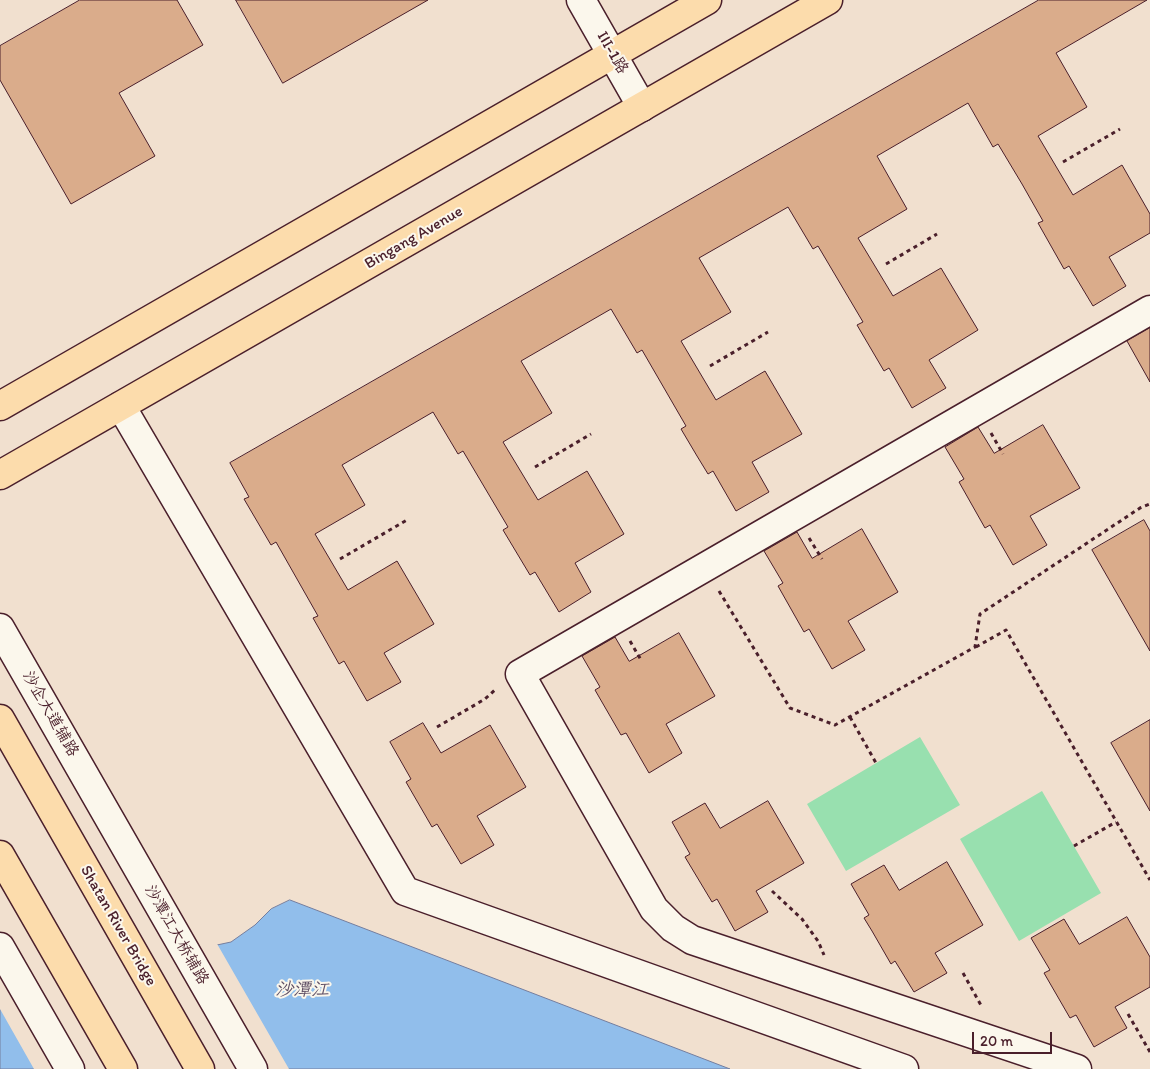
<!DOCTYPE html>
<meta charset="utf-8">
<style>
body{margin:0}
#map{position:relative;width:1150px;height:1069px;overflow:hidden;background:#f1e0cf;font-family:Itim,sans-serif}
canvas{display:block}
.scale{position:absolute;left:972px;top:1032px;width:80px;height:22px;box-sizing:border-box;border:2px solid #4a1f2b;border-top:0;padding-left:6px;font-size:15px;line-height:18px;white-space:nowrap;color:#4a1f2b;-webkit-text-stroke:4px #fbf7ec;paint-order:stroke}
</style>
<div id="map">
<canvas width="1150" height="1069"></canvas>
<div class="scale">20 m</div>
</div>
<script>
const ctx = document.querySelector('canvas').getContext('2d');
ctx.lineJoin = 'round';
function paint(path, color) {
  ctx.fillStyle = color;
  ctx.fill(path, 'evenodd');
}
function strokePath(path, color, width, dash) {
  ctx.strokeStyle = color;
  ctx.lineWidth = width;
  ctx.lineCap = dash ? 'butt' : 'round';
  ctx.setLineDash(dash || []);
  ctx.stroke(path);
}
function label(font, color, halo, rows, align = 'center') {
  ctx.font = font + ' Itim,"LXGW WenKai TC",sans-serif';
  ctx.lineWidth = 4;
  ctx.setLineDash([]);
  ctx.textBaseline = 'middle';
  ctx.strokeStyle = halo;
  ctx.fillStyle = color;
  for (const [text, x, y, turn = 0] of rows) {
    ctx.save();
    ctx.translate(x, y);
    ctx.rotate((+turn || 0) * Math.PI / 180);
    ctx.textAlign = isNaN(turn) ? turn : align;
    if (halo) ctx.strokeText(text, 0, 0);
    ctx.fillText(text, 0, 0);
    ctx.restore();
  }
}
const green = new Path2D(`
 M920 737 960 805 846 871 807 804Z
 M1042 791 1101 893 1019 941 960 839Z`);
const water = new Path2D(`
 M290 900 730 1069H0V927L102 955H170L231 942 255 925 271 909Z`);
const pier = new Path2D(`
 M0 925 103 952H169L216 942 289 1069H34L0 1009Z`);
const building = new Path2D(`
 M80 0H177L203 45 119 93 155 156 71 204 0 80V46Z
 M236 0H428L283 83Z
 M1039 0H1147L1056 53 1087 107 1038 136 1073 195 1122 165 1150 214V233L1109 257 1126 286 1093 306 1069 266 1064 269 1038 223 1043 221 1022 184 998 144 993 147 968 103 877 156 907 209 858 238 893 296 941 268 978 330 929 360 946 388 912 408 889 368 884 371 857 325 863 322 818 246 813 249 788 207 699 258 731 312 681 341 716 400 765 371 802 434 752 462 769 492 736 511 713 471 708 474 697 456 681 429 686 426 642 350 637 353 611 309 521 361 552 413 503 442 538 500 587 471 624 534 575 563 591 592 559 612 535 572 530 575 503 530 508 527 463 451 458 454 433 412 342 465 365 505 315 534 348 590 397 561 434 624 384 653 401 682 367 701 344 661 339 664 330 648 313 618 318 616 276 542 271 545 244 499 249 497 230 463Z
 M1150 328V382L1127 341Z
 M1043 425 1080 488 1030 516 1047 545 1013 565 990 525 985 528 959 482 964 479 945 447 978 427 994 453Z
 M1144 520 1150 531V651L1092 550Z
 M862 529 898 592 848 621 865 650 832 669 809 629 804 632 778 586 783 583 764 551 797 532 812 558Z
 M679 633 715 696 666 724 682 753 649 773 626 733 621 735 595 690 600 687 582 656 615 637 629 661Z
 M1150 720V811L1111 743Z
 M423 723 441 753 490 725 526 787 477 816 494 845 461 864 437 824 432 827 406 782 411 779 390 742Z
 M768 801 804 863 756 891 768 912 735 931 717 899 712 902 685 857 690 854 672 822 705 803 720 828Z
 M947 862 983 925 935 953 947 973 914 992 895 961 891 964 872 931 864 918 869 915 851 884 884 865 899 890Z
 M1127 917 1150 957V987L1115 1007 1127 1028 1094 1047 1076 1015 1070 1018 1044 973 1050 970 1031 938 1064 919 1079 944Z`);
const path = new Path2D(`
 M1063 162 1120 129
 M886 264 937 234
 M710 366 768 332
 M991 433 1003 454
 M535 467 591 434
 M809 538 822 559
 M340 559 407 520
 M719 591 790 708 835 725 975 647 980 614 1140 508 1150 504
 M630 641 641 660
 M976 647 1006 630 1150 880
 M850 717 876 763
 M437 727 485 699 497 688
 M1074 846 1116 822
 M772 891 802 919 818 941 824 955
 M963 973 982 1007
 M1128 1014 1150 1052`);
const minor = new Path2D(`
 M581 0 642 107
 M121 406 405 891 904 1069
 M0 628 253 1069
 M0 947 70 1069
 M1077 1069 692 940 673 928 654 909 520 674 1150 310`);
const major = new Path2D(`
 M0 406 707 0
 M0 475 828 0`);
const highway = new Path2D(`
 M0 719 200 1069
 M0 855 123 1069`);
const streetNames = [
 ["III-1路",612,53,60],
 ["Bingang Avenue",414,238,-30],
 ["沙企大道辅路",50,714,60],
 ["Shatan River Bridge",118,926,60],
 ["沙潭江大桥辅路",176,935,60]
];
const waterNames = [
 ["沙潭江",302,990]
];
paint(green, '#98e0af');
paint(water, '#91beeb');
strokePath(water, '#757e9e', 1);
paint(pier, '#f1e0cf');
paint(building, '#daac8b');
strokePath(building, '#4a1f2b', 1);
strokePath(minor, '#4a1f2b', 31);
strokePath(major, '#4a1f2b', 31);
strokePath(highway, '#4a1f2b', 31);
strokePath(path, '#4a1f2b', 3, [4, 4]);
strokePath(minor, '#fbf7ec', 28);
strokePath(major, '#fcdcac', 28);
strokePath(highway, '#fcdcac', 28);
label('16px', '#4a1f2b', '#fbf7ec', streetNames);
label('italic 18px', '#5f4f65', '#fbf7ec', waterNames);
</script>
